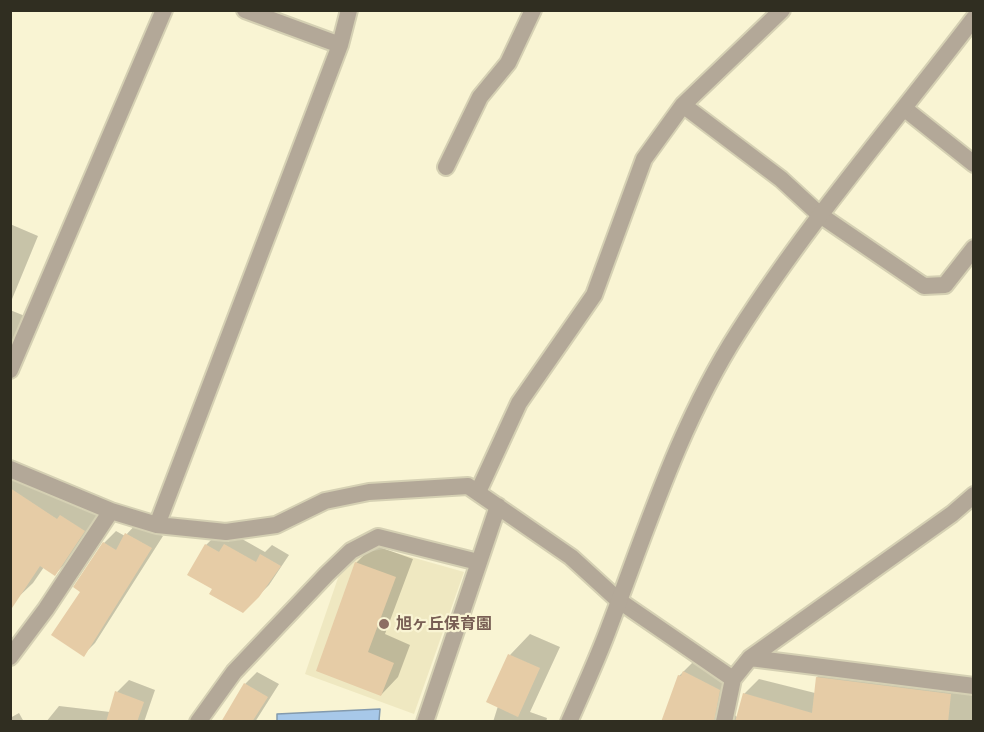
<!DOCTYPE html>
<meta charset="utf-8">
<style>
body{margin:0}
#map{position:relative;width:984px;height:732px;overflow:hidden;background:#f9f4d3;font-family:"PT Sans",sans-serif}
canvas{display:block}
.frame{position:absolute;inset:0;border:12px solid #302e21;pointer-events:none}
</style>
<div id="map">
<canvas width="984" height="732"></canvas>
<div class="frame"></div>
</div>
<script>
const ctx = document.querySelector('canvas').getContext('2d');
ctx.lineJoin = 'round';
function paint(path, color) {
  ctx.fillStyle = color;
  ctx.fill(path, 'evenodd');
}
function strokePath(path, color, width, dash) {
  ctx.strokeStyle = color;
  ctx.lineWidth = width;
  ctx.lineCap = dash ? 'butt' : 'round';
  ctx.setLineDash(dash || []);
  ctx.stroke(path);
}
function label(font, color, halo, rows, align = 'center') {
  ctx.font = font + ' "PT Sans","Noto Sans JP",sans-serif';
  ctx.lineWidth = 4.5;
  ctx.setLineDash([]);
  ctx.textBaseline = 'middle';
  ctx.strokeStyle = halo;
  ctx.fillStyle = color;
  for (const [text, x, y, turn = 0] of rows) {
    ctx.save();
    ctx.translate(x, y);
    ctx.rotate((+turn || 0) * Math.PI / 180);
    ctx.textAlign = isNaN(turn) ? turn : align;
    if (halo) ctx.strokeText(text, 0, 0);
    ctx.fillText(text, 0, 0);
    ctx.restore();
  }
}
const built = new Path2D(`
 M383 549 464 572 414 714 305 674 339 575 348 563 368 552Z`);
const water = new Path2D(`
 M380 709 379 721H277V714Z`);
const shadow = new Path2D(`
 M10 224 38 236 10 304Z
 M10 310 25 316 16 338 10 344Z
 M10 469 100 514 71 558 55 574 44 567 33 583 10 605Z
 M138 522 163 536 95 643 83 655 82 591 104 543 116 531 125 536Z
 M216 535 228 542 235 535 265 552 272 545 289 555 269 585 258 596 214 588 206 545Z
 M374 545 413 559 385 634 410 645 398 677 381 695 318 671 356 563Z
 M530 634 560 647 530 712 547 718 546 722H493L498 706 488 701 510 655Z
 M694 661 734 675 728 709 737 717 744 694 759 679 815 693 817 677 832 662 974 680V722H662L679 676Z
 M257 672 279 684 255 722H222L245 684Z
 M129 680 155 690 144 722H46L59 706 110 712 117 692Z
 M19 713 24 722H10V718Z`);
const building = new Path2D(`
 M10 488 57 519 60 515 85 531 55 576 40 566 10 611Z
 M125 533 152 548 84 657 51 635 80 592 73 587 103 542 116 550Z
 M205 544 219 552 224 544 256 562 260 554 281 566 259 597 243 613 209 594 212 589 187 575Z
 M355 562 396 577 368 652 394 663 381 696 316 671Z
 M508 654 540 668 518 717 486 702Z
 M683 671 720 690 714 722H661L678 675 681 676Z
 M816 677 951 694 948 722H735L743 693 812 713Z
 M244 683 268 697 252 722H221Z
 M115 691 144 702 137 722H106Z`);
const minor = new Path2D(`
 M245 10 340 45
 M683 105 781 179 820 215 924 286 945 285 974 248
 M905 109 974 164
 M446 167 480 97 508 63 533 10
 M10 370 164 10
 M10 469 111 511 157 525 226 532 276 525 325 501 369 492 468 486 571 557 618 600 733 679
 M478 492 519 403 594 295 644 159 683 105 782 10
 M157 525 340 45 349 10
 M10 657 46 609 111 511
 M750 658 974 686
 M198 722 234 672 327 574 351 551 378 537 478 562
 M425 722 498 506
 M724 722 733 679 750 658 952 514 974 495`);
const tertiary = new Path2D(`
 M569 722C583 690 598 658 610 625 648 525 681 421 739 331 809 221 895 122 974 18`);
const markers = [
 [384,624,6,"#8d6e63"]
];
const educationNames = [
 ["旭ヶ丘保育園",396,624]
];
paint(built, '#efe8c1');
paint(water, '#a7c8e9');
strokePath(water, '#839aad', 1.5);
paint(shadow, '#0003');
paint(building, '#e6cca6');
strokePath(minor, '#d5d0b3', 20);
strokePath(tertiary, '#d5d0b3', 20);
strokePath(minor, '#b3a898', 16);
strokePath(tertiary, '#b3a898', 16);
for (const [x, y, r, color] of markers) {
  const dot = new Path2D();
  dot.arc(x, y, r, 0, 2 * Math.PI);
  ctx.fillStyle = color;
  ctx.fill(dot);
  strokePath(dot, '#f9f4d3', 2);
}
label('bold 16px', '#785e54', '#f9f4d3', educationNames, 'left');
</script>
